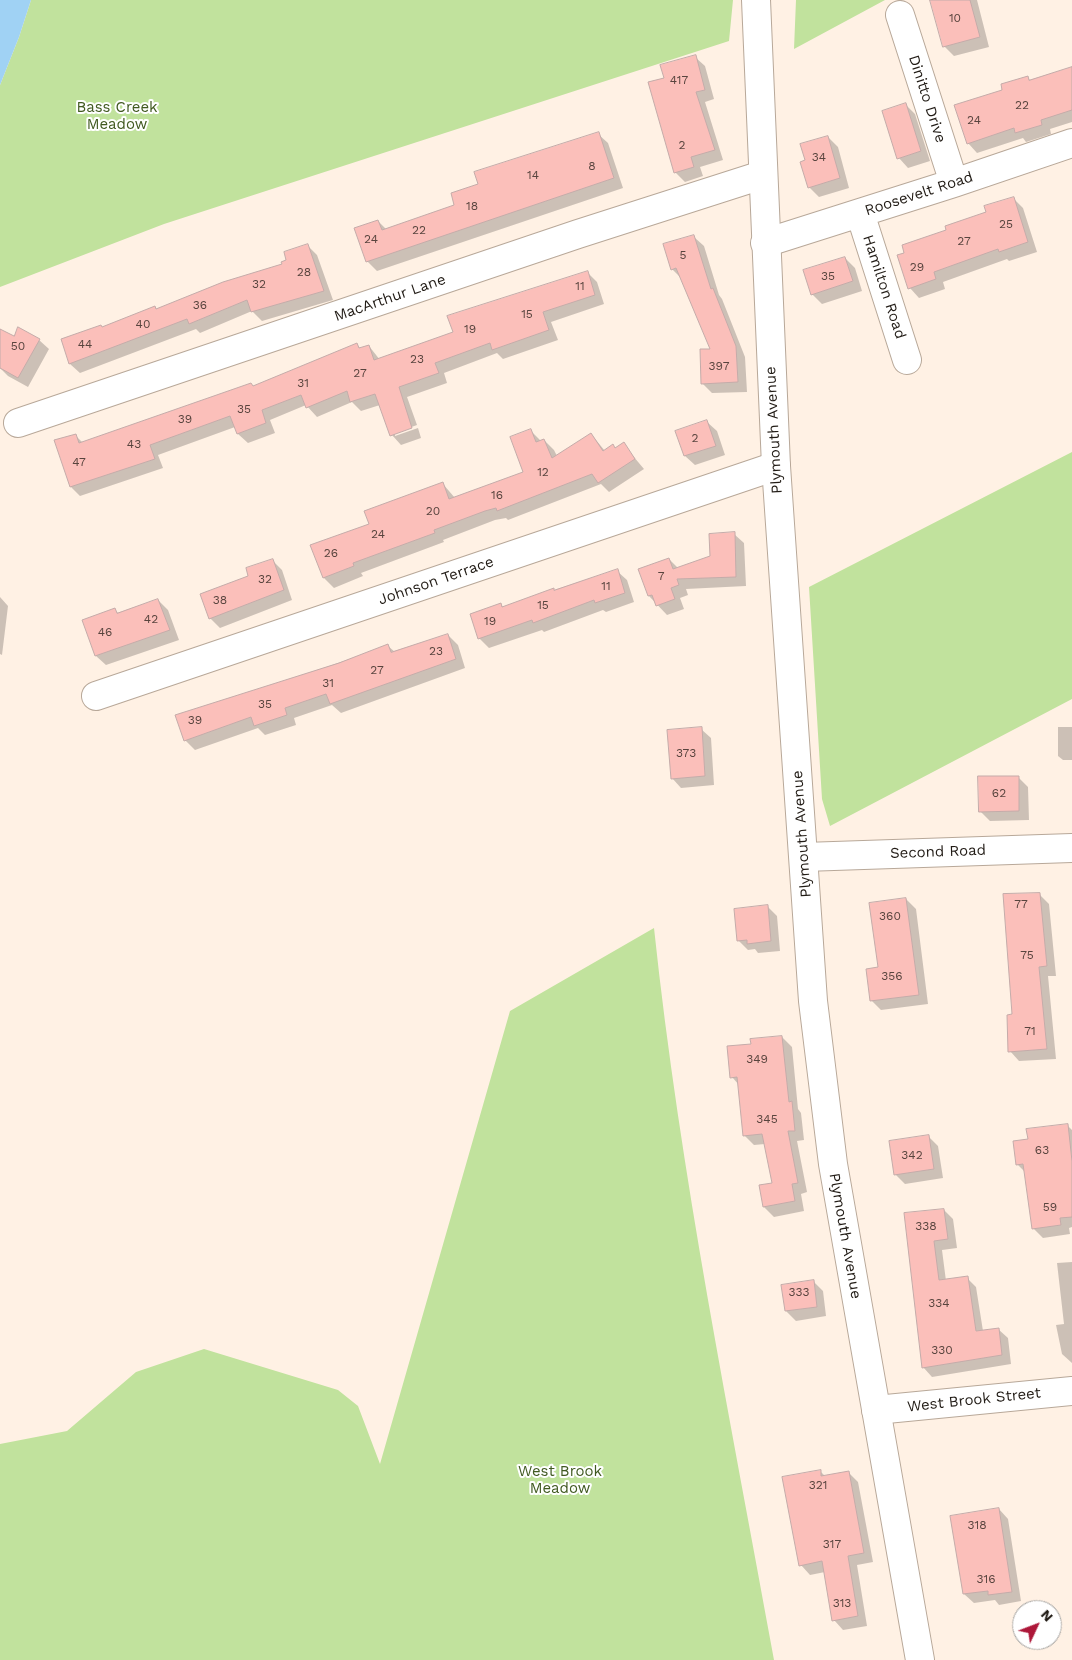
<!DOCTYPE html>
<style>
body{margin:0}
#map{position:relative;width:1072px;height:1660px;overflow:hidden;background:#fff1e4;font-family:"Work Sans",sans-serif}
canvas{display:block}
.north{position:absolute;left:1012px;top:1600px;width:50px;height:50px;box-sizing:border-box;background:#fff;border:1px solid #a6a4a1;border-radius:50%;rotate:47deg;font-size:14px;font-weight:700;line-height:20px;text-align:center;color:#211b15}
.north::after{content:'';display:block;margin:auto;width:18px;height:22px;background:#ad1739;clip-path:polygon(50% 0,100% 100%,50% 72%,0 100%)}
</style>
<div id="map">
<canvas width="1072" height="1660"></canvas>
<div class="north">N</div>
</div>
<script>
const ctx = document.querySelector('canvas').getContext('2d');
ctx.lineJoin = 'round';
function paint(path, color) {
  ctx.fillStyle = color;
  ctx.fill(path, 'evenodd');
}
function strokePath(path, color, width, dash) {
  ctx.strokeStyle = color;
  ctx.lineWidth = width;
  ctx.lineCap = dash ? 'butt' : 'round';
  ctx.setLineDash(dash || []);
  ctx.stroke(path);
}
function label(font, color, halo, rows, align = 'center') {
  ctx.font = font + ' "Work Sans",sans-serif';
  ctx.lineWidth = 4;
  ctx.setLineDash([]);
  ctx.textBaseline = 'middle';
  ctx.strokeStyle = halo;
  ctx.fillStyle = color;
  for (const [text, x, y, turn = 0] of rows) {
    ctx.save();
    ctx.translate(x, y);
    ctx.rotate((+turn || 0) * Math.PI / 180);
    ctx.textAlign = isNaN(turn) ? turn : align;
    if (halo) ctx.strokeText(text, 0, 0);
    ctx.fillText(text, 0, 0);
    ctx.restore();
  }
}
const green = new Path2D(`
 M31 0H733L729 41 164 224 0 287V85L19 37Z
 M796 0H885L794 49Z
 M1072 452V699L830 826 822 799 809 587Z
 M654 928C680 1174 730 1417 774 1660H0V1444L67 1431 136 1372 204 1349 338 1390 358 1406 380 1464 510 1011Z`);
const water = new Path2D(`
 M0 0H31L19 37 0 85Z`);
const shadow = new Path2D(`
 M932 0H977L989 47 954 56 944 46Z
 M695 57 705 66 714 99 705 102 723 160 700 167 703 176 685 182 675 172 665 79Z
 M1072 67V122L1050 129 1051 134 1026 142 1023 138 977 153 968 143 1004 91 1028 78 1031 81Z
 M906 105 915 114 930 161 908 168 899 158Z
 M598 134 608 143 623 188 377 271 367 261 378 221 387 230 456 206 480 185Z
 M828 137 838 147 849 188 819 197 809 187 807 161Z
 M1013 198 1023 208 1037 252 1009 261 1007 259 943 282 945 289 919 298 910 288 948 231Z
 M694 237 704 246 719 295 722 299 745 357 747 392 712 393 702 383 712 350 682 279 672 269Z
 M308 246 317 255 333 300 262 321 252 311 200 333 196 329 80 373 70 364 62 339 102 328 155 308 158 310 283 265Z
 M845 258 855 268 862 291 822 304 812 294Z
 M587 272 597 282 604 304 551 322 558 340 503 359 497 353 444 373 447 383 407 397 417 425 395 433V436L418 428 421 438 401 445 392 435 380 405 361 411 352 402 317 417 306 405 270 420 275 433 248 443 238 434 235 427 158 455 163 468 80 496 71 487 75 435 83 443 254 387 357 345 361 349 369 346 380 360 455 333Z
 M14 338 39 340 49 349 28 387 8 376 0 368V341Z
 M707 422 717 431 725 455 695 465 685 456Z
 M531 431 541 441 544 440 554 450 557 456 591 434 605 451 616 449 623 444 644 469 609 492 601 484 508 520 506 518 495 520 443 540 444 542 361 573 363 576 334 588 324 578 311 546 370 525 443 484 455 498 525 472Z
 M734 534 744 543 746 586 686 589 688 595 680 598 684 609 667 615 649 596 669 559 678 568 712 557Z
 M272 560 282 570 292 600 220 628 210 618 250 576Z
 M617 571 627 580 634 602 606 612 603 610 544 632 542 630 489 648 479 638 501 605 504 608Z
 M0 597 8 606 2 655 0 654Z
 M158 600 168 610 179 640 106 665 96 656 115 610 119 614Z
 M448 635 458 645 465 668 341 713 332 705 294 718 296 725 265 735 258 728 195 750 185 740 208 707 388 646 395 652Z
 M1058 727H1072V760H1063L1058 756Z
 M701 729 711 738 714 785 681 788 672 778Z
 M1018 777 1028 787 1029 820 990 821 980 811Z
 M1040 895 1049 904 1056 976H1048L1056 1059 1019 1061 1010 1051 1014 1016Z
 M906 899 916 909 928 1004 881 1010 871 1000 879 968Z
 M767 906 777 916 780 951 758 953 755 949 748 950 738 940Z
 M782 1037 792 1047 798 1109 801 1113 804 1140 797 1141 807 1192 801 1194 804 1211 774 1217 764 1207 760 1186 773 1184 765 1144 754 1145 744 1135 739 1085 732 1077 752 1045Z
 M1067 1125 1072 1130V1227L1069 1228 1070 1234 1043 1238 1033 1228 1025 1172 1017 1164 1029 1140Z
 M929 1137 938 1146 943 1178 905 1184 895 1174Z
 M944 1210 953 1219 957 1248 942 1250 946 1281 967 1278 976 1287 983 1331 998 1329 1008 1338 1011 1364 932 1377 923 1367 906 1215Z
 M1072 1262V1363L1062 1354 1056 1325 1064 1324 1057 1263Z
 M813 1281 823 1291 826 1316 796 1321 786 1311Z
 M820 1471 825 1476 848 1472 858 1482 873 1562 857 1565 867 1626 843 1630 834 1620 825 1572 810 1575 801 1565Z
 M999 1509 1008 1519 1021 1601 999 1605 995 1600 974 1603 964 1594Z`);
const building = new Path2D(`
 M930 0H970L980 37 943 47Z
 M696 55 705 90 696 92 715 150 691 157 694 167 674 173 648 82 664 78 660 65Z
 M1072 67V110L1041 120 1042 125 1015 133 1014 128 967 144 954 105 1002 90 1001 84 1028 76 1029 80Z
 M906 103 921 151 897 159 882 111Z
 M599 132 614 178 366 262 354 228 378 220 382 230 454 205 451 193 478 184 474 172Z
 M828 136 840 178 808 188 800 162 805 160 800 144Z
 M1014 197 1028 242 999 252 998 249 934 272 936 279 908 289 897 255 904 253 902 245 946 230 945 226 986 212 984 206Z
 M694 235 711 289 713 288 736 346 738 382 701 384 700 349H710L676 268 671 270 663 244Z
 M308 244 324 291 251 312 247 300 189 324 187 319 69 364 61 339 101 325 102 327 155 306 156 309 223 282 282 264 281 262 286 260 284 252Z
 M845 257 853 281 811 295 803 270Z
 M588 271 595 295 543 312 549 330 492 350 490 343 435 363 439 373 399 387 412 428 390 436 375 394 350 402 347 391 306 408 301 395 262 410 266 423 237 434 230 416 150 445 155 459 70 487 54 440 76 434 79 443 251 383 253 386 357 343 359 348 369 345 374 360 453 332 447 316Z
 M18 327 40 339 18 378 0 368V329L14 336Z
 M707 420 716 446 684 456 675 431Z
 M531 429 536 442 544 439 552 458 591 433 603 451 613 444 615 448 624 442 635 459 598 483 592 474 497 511 496 508 485 511 434 530 435 533 353 563 354 566 323 578 310 545 369 524 364 511 443 482 449 499 523 472 510 437Z
 M735 532 736 577 677 579 679 585 671 588 675 599 656 606 652 595 648 596 638 569 669 558 673 569 710 556 709 534Z
 M273 559 284 590 209 619 200 594 248 576 246 568Z
 M618 569 625 593 595 603 594 600 533 623 532 620 478 639 470 614 501 603 502 607 554 588V590Z
 M158 599 170 630 95 656 82 620 115 608 117 613Z
 M448 634 456 659 330 704 326 694 285 708 287 715 254 726 251 717 184 741 175 715 339 663 388 644 391 652Z
 M702 727 705 776 671 779 667 730Z
 M978 776H1019V811L979 812Z
 M1040 893 1047 966 1039 967 1047 1049 1008 1052 1007 1015 1012 1014 1003 894Z
 M906 898 919 995 870 1001 866 969 878 967 869 903Z
 M768 905 771 941 747 944V940L737 941 734 909Z
 M782 1036 789 1102 792 1101 795 1131H788L798 1183 792 1184 795 1201 763 1207 759 1185 772 1183 762 1134 743 1136 737 1077 730 1078 727 1046 751 1044 750 1039Z
 M1068 1124 1072 1161V1217L1060 1218 1061 1225 1032 1229 1023 1164 1016 1165 1013 1141 1028 1139 1026 1129Z
 M929 1135 934 1169 894 1175 889 1141Z
 M944 1209 948 1239 934 1241 939 1280 968 1276 976 1331 999 1328 1002 1355 922 1368 904 1213Z
 M814 1280 817 1307 785 1311 781 1285Z
 M821 1470V1476L849 1471 864 1553 848 1556 858 1616 832 1621 822 1561 799 1566 782 1477Z
 M999 1508 1012 1592 988 1595V1591L963 1594 950 1516Z`);
const minor = new Path2D(`
 M900 15 954 183
 M860 213 907 360
 M765 243 954 183 1072 143
 M18 423 578 234 762 175
 M96 696 776 466
 M804 857 1072 848
 M876 1410 1072 1391`);
const tertiary = new Path2D(`
 M756 0 776 466 813 1001 833 1164 920 1660`);
const numberNames = [
 ["10",955,18],
 ["417",679,80],
 ["22",1022,105],
 ["24",974,120],
 ["2",682,145],
 ["34",819,157],
 ["8",592,166],
 ["14",533,175],
 ["18",472,206],
 ["25",1006,224],
 ["22",419,230],
 ["24",371,239],
 ["27",964,241],
 ["5",683,255],
 ["29",917,267],
 ["28",304,272],
 ["35",828,276],
 ["32",259,284],
 ["11",580,286],
 ["36",200,305],
 ["15",527,314],
 ["40",143,324],
 ["19",470,329],
 ["44",85,344],
 ["50",18,346],
 ["23",417,359],
 ["397",719,366],
 ["27",360,373],
 ["31",303,383],
 ["35",244,409],
 ["39",185,419],
 ["2",695,438],
 ["43",134,444],
 ["47",79,462],
 ["12",543,472],
 ["16",497,495],
 ["20",433,511],
 ["24",378,534],
 ["26",331,553],
 ["7",661,576],
 ["32",265,579],
 ["11",606,586],
 ["38",220,600],
 ["15",543,605],
 ["42",151,619],
 ["19",490,621],
 ["46",105,632],
 ["23",436,651],
 ["27",377,670],
 ["31",328,683],
 ["35",265,704],
 ["39",195,720],
 ["373",686,753],
 ["62",999,793],
 ["77",1021,904],
 ["360",890,916],
 ["75",1027,955],
 ["356",892,976],
 ["71",1030,1031],
 ["349",757,1059],
 ["345",767,1119],
 ["63",1042,1150],
 ["342",912,1155],
 ["59",1050,1207],
 ["338",926,1226],
 ["333",799,1292],
 ["334",939,1303],
 ["330",942,1350],
 ["321",818,1485],
 ["318",977,1525],
 ["317",832,1544],
 ["316",986,1579],
 ["313",842,1603]
];
const streetNames = [
 ["Dinitto Drive",927,99,72],
 ["Roosevelt Road",919,194,-18],
 ["Hamilton Road",884,287,72],
 ["MacArthur Lane",390,298,-19],
 ["Plymouth Avenue",774,430,-93],
 ["Johnson Terrace",436,581,-19],
 ["Plymouth Avenue",802,834,-94],
 ["Second Road",938,852,-2],
 ["Plymouth Avenue",845,1236,80],
 ["West Brook Street",974,1400,-6]
];
const parkNames = [
 ["Bass Creek",117,108],
 ["Meadow",117,125],
 ["West Brook",560,1472],
 ["Meadow",560,1489]
];
paint(green, '#c1e29d');
paint(water, '#a0d2f4');
paint(shadow, '#0003');
paint(building, '#fbbfba');
strokePath(building, '#c4aba9', 1);
strokePath(minor, '#b8a899', 30);
strokePath(tertiary, '#b8a899', 30);
strokePath(minor, '#fff', 28);
strokePath(tertiary, '#fff', 28);
label('12px', '#58443e', null, numberNames);
label('15px', '#211b15', '#fff', streetNames);
label('15px', '#415a21', '#fff', parkNames);
</script>
